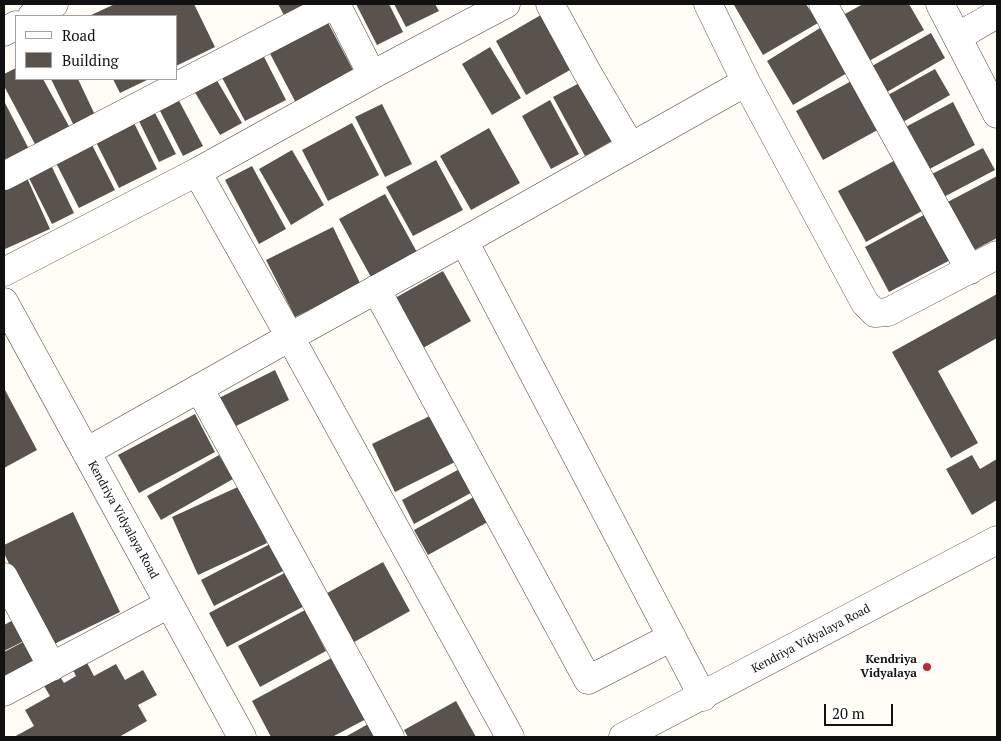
<!DOCTYPE html>
<style>
body{margin:0}
#map{position:relative;width:1001px;height:741px;overflow:hidden;background:#fffdf5;font-family:"PT Serif",serif}
canvas{display:block}
.frame{position:absolute;inset:0;border:5px solid #111;pointer-events:none}
.legend{position:absolute;left:15px;top:15px;width:162px;height:65px;box-sizing:border-box;background:#fff;border:1px solid #a0a0a0;margin:0;padding:6px 9px;list-style:none;font-size:15px;color:#111}
.legend li{display:flex;align-items:center;gap:10px;height:25px}
.legend b{width:25px;border:1px solid #a0a0a0}
.scale{position:absolute;left:824px;top:704px;width:69px;height:22px;box-sizing:border-box;border:2px solid #111;border-top:0;padding-left:6px;font-size:15px;line-height:18px;white-space:nowrap;color:#111;-webkit-text-stroke:4px #fff;paint-order:stroke}
</style>
<div id="map">
<canvas width="1001" height="741"></canvas>
<div class="frame"></div>
<ul class="legend">
<li><b style="height:6px;background:#fff"></b>Road</li>
<li><b style="height:14px;background:#5a524d"></b>Building</li>
</ul>
<div class="scale">20 m</div>
</div>
<script>
const ctx = document.querySelector('canvas').getContext('2d');
ctx.lineJoin = 'round';
function paint(path, color) {
  ctx.fillStyle = color;
  ctx.fill(path, 'evenodd');
}
function strokePath(path, color, width, dash) {
  ctx.strokeStyle = color;
  ctx.lineWidth = width;
  ctx.lineCap = dash ? 'butt' : 'round';
  ctx.setLineDash(dash || []);
  ctx.stroke(path);
}
function label(font, color, halo, rows, align = 'center') {
  ctx.font = font + ' "PT Serif",serif';
  ctx.lineWidth = 5;
  ctx.setLineDash([]);
  ctx.textBaseline = 'middle';
  ctx.strokeStyle = halo;
  ctx.fillStyle = color;
  for (const [text, x, y, turn = 0] of rows) {
    ctx.save();
    ctx.translate(x, y);
    ctx.rotate((+turn || 0) * Math.PI / 180);
    ctx.textAlign = isNaN(turn) ? turn : align;
    if (halo) ctx.strokeText(text, 0, 0);
    ctx.fillText(text, 0, 0);
    ctx.restore();
  }
}
const building = new Path2D(`
 M115 4H194L215 47 176 66V16H89Z
 M278 4H313L286 19Z
 M356 4H389L403 32 377 45Z
 M394 4H435L439 11 406 27Z
 M737 4H806L818 23 763 55 734 5Z
 M863 4H909L924 30 862 65 836 19Z
 M546 12 577 66 526 95 496 41Z
 M324 15 354 72 296 103 266 46Z
 M820 28 847 73 793 105 767 61Z
 M931 33 945 58 887 92 872 66Z
 M490 47 521 98 492 115 462 64Z
 M260 49 286 100 245 121 218 70Z
 M16 68V79H43L70 128 36 146 4 86V74Z
 M935 69 950 95 903 122 888 95Z
 M212 72 242 123 220 135 190 84Z
 M857 78 883 127 823 160 796 111Z
 M51 79H78L95 115 74 126Z
 M113 79H149L120 93Z
 M587 79 619 137 585 156 553 97Z
 M176 95 203 146 183 156 157 105Z
 M550 100 579 154 551 169 522 116Z
 M4 101 31 153 4 167Z
 M953 102 975 145 920 174 898 131Z
 M382 104 412 164 385 177 355 117Z
 M152 107 176 154 159 162 136 115Z
 M131 117 157 169 119 188 93 136Z
 M352 123 379 175 328 201 302 150Z
 M489 128 520 183 471 210 440 156Z
 M89 139 115 190 79 208 53 157Z
 M983 148 995 170 938 200 926 177Z
 M292 150 324 205 291 225 259 169Z
 M903 156 931 206 866 242 838 191Z
 M436 160 463 210 413 236 386 187Z
 M51 165 74 213 52 224 28 176Z
 M252 166 286 229 259 244 225 180Z
 M997 176V238L967 254 942 205Z
 M27 178 50 229 5 249 4 189Z
 M385 194 418 254 372 279 339 219Z
 M933 210 958 256 889 292 865 247Z
 M333 227 361 285 295 317 266 260Z
 M443 271 471 321 416 352 388 302Z
 M997 294V338L938 371 978 443 951 458 892 352Z
 M275 370 289 400 230 429 215 400Z
 M4 388 37 450 4 468Z
 M436 413 459 460 395 492 372 444Z
 M195 414 215 452 139 493 118 455Z
 M219 455 233 479 161 520 147 496Z
 M972 455 980 469 997 459V500L972 515 946 469Z
 M465 466 478 489 414 524 402 500Z
 M240 486 267 543 198 575 172 517Z
 M481 493 495 518 428 555 414 530Z
 M73 512 120 612 48 647 4 553V545Z
 M270 544 283 571 214 606 201 580Z
 M383 562 410 611 347 646 320 597Z
 M292 569 310 603 227 647 209 613Z
 M305 610 326 651 260 687 238 646Z
 M19 617 30 638 4 651V625Z
 M29 639 40 659 4 678V652Z
 M337 655 370 717 332 737H271L252 701Z
 M86 661 94 676 116 664 125 680 143 670 157 695 138 705 147 721 119 737H14L34 726 25 710 50 696 43 684 59 675 64 683 76 676 72 668Z
 M456 701 476 737H408L404 730Z
 M370 723 379 737H345Z`);
const minor = new Path2D(`
 M336 4 372 75
 M550 4 587 72 631 147
 M823 4 970 270
 M940 4 997 114
 M32 16 54 4
 M4 32 16 25
 M957 37 997 14
 M746 82 865 303 875 313 888 312 997 255
 M197 172 372 75 506 4
 M4 176 335 4
 M464 241 746 82 708 4
 M4 272 197 172 290 337 86 452
 M376 289 588 680 672 637
 M4 302 242 737
 M199 388 390 737
 M4 577 52 667
 M4 692 169 604
 M510 737 290 337 464 241 703 697
 M623 737 997 540`);
const markers = [
 [927,667,5,"#c4262e"]
];
const streetNames = [
 ["Kendriya Vidyalaya Road",123,520,61],
 ["Kendriya Vidyalaya Road",811,639,-28]
];
const poiNames = [
 ["Kendriya",917,660],
 ["Vidyalaya",917,674]
];
paint(building, '#5a524d');
strokePath(minor, '#444', 29);
strokePath(minor, '#fff', 28);
for (const [x, y, r, color] of markers) {
  const dot = new Path2D();
  dot.arc(x, y, r, 0, 2 * Math.PI);
  ctx.fillStyle = color;
  ctx.fill(dot);
  strokePath(dot, '#fff', 2);
}
label('12px', '#111', '#fff', streetNames);
label('bold 12px', '#111', '#fff', poiNames, 'right');
</script>
